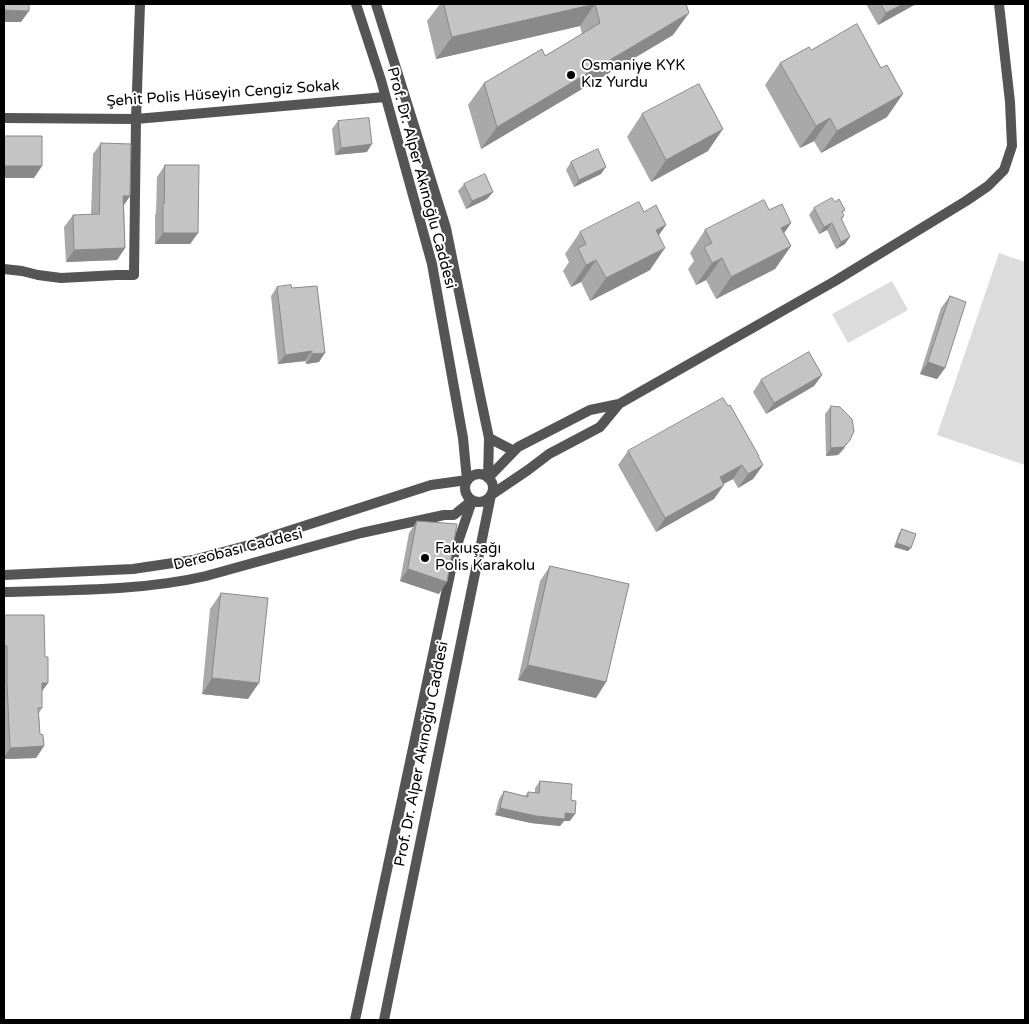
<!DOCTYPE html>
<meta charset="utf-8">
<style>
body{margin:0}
#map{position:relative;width:1029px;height:1024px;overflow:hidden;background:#fff;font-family:"Varela Round",sans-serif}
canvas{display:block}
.frame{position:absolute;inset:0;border:5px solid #000;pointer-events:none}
</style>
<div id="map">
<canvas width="1029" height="1024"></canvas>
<div class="frame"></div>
</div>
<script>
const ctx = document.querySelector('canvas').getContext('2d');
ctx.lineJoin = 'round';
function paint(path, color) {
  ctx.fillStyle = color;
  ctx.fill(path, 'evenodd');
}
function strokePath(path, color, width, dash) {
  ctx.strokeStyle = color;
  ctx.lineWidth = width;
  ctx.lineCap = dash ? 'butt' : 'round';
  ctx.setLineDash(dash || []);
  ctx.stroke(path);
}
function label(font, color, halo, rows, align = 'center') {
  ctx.font = font + ' "Varela Round",sans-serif';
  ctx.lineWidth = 4;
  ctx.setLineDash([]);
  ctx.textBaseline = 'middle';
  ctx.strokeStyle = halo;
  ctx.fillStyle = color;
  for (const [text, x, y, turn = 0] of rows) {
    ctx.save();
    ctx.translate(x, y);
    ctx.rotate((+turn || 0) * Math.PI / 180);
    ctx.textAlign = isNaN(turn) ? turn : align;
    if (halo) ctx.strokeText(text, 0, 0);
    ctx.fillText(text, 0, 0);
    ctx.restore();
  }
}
const green = new Path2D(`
 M999 253 1025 262V465L937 435Z
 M892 281 908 310 848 343 832 314Z`);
const street = new Path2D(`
 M376 4 446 228 481 400 489 438 488 478
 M4 118 136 119 385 97
 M4 269 22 271 38 275 61 278 117 275H134L136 119 140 4
 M489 438 514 451
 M465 488a14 14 0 1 1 28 0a14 14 0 1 1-28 0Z
 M488 478 518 447 590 410 619 404 835 281 966 201 988 186 1004 170 1012 146 1010 102 999 4
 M4 575 133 569 193 560 249 545 276 535 431 485 467 480 463 438 432 264 381 80 356 4
 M4 592C69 590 142 591 206 576L361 533 444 515H454L471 501
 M355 1020 455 551 472 501
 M384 1020 491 495 528 470 549 454 600 427 619 404`);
const wall = new Path2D(`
 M440 4H686L673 35 481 149 468 105 484 83 545 56 582 34 580 26 436 59 427 21Z
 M866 4H916L878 25Z
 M811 50 887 117 821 153 814 141 800 148 765 85 780 63Z
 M642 114 708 151 651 182 627 137Z
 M338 121 367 152 335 155 332 129Z
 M101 143 130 196 124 205 125 248 117 260 66 262 64 227 73 215H91L93 154Z
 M571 162 601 174 574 187 566 170Z
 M165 165 198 233 190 244H155V215L156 213 157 177Z
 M464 184 493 192 487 199 466 209 458 191Z
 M835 202 845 210 842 213 844 216 842 219 845 244 836 249 827 230 819 234 809 215 814 208Z
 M769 210 791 223 784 233 791 246 775 269 716 299 706 280 696 285 688 269 694 261 690 253 705 230Z
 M644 212 666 225 659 235 650 270 590 301 581 282 571 287 563 271 569 262 565 254 580 232Z
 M277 287 292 288 319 362 306 364 305 361 278 364 271 296Z
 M950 296 945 368 937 379 920 374 941 308Z
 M822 375 814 386 766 414 753 392 761 380Z
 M831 406 845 448 838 455 826 456 825 414Z
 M628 451 759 456 758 457 763 465 753 479 738 488 733 479 723 484 714 499 656 532 618 465Z
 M417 521 439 594 400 581 409 533Z
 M902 529 908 551 894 547 899 533Z
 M550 566 606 682 596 698 518 680 540 581Z
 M221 593 248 699 202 694 210 609Z
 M5 615 45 657 48 683 42 691V708L39 713 40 734 44 746 36 758 4 759V616Z
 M540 781 571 800 570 821H564L560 826 531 823 495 815 499 799 504 791 525 796 528 792 535 793V788Z`);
const shadedWall = new Path2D(`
 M595 4 580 26 436 59 452 37Z
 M903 4H916L878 25 886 13Z
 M4 10 29 11 21 22H4Z
 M689 13 673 35 481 149 497 127Z
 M903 94 887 117 821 153 837 131Z
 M830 118 814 141 800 148 816 126Z
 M723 129 708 151 651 182 666 160Z
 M372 144 367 152 335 155 341 148Z
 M4 166H42L34 178H4Z
 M606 167 601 174 574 187 579 180Z
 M493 192 487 199 466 209 472 201Z
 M123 196H130L122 208Z
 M791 223 776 245 781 228Z
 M832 223 827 230 819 234 824 227Z
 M666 225 650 247 656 230Z
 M163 233H198L190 244H155Z
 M850 237 845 244 836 249 841 242Z
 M791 246 775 269 716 299 731 277Z
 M125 248 117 260 66 262 74 250Z
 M665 248 650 270 590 301 606 278Z
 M722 258 706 280 696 285 712 263Z
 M596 260 581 282 571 287 586 265Z
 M312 351 305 361 278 364 285 355Z
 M325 353 319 362 306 364 312 354Z
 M928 362 945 368 937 379 920 374Z
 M822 375 814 386 766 414 774 403Z
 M850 440 838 455 826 456 831 448Z
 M742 465 733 479 710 491 720 477Z
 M763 465 753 479 738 488 748 474Z
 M724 485 714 499 656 532 665 518Z
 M897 543 911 548 908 551 894 547Z
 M408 569 447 582 439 594 400 581Z
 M528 665 606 682 596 698 518 680Z
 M212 678 259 683 248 699 202 694Z
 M42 683H48L40 694Z
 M44 746 36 758 4 759V757L10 748Z
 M500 808 565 813 575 814 570 821H564L560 826 531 823 495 815Z`);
const building = new Path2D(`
 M4 4H29V11L4 10Z
 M444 4H686L689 13 497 127 484 83 542 49 545 56 600 23 595 4 452 37Z
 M881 4H903L886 13Z
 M857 24 881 68 887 65 903 94 837 131 830 118 816 126 780 63 809 47 811 50Z
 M699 84 723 129 666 160 642 114Z
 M369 118 372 144 341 148 338 121Z
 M4 136H42V166H4Z
 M101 143 131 144 130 196H123L125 248 74 250 73 215 99 214Z
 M598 149 606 167 579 180 571 162Z
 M165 165H199L198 233H163V203H164Z
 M485 174 493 192 472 201 464 184Z
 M832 198 835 202 839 199 845 210 842 212 844 216 841 218 850 237 841 242 832 223 824 227 814 208Z
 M764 200 769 210 782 204 791 223 781 228 791 246 731 277 722 258 712 263 704 247 712 243 705 230Z
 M639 202 644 212 656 205 666 225 656 230 665 248 606 278 596 260 586 265 578 248 586 244 580 232Z
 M291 285 292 288 317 286 325 353 312 354V351L285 355 277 287Z
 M950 296 966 302 945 368 928 362Z
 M809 352 822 375 774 403 761 380Z
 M723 398 728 406 730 405 759 456H758L763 465 748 474 742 465 720 477 724 485 665 518 628 451Z
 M831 406 840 407 852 419 854 431 850 440 844 447 831 448Z
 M417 521 457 524 447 582 408 569Z
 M902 529 916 534 911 548 897 543Z
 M550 566 629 584 606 682 528 665Z
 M221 593 268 598 259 683 212 678Z
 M5 615H44L45 657H48V683H42V708H38L40 734 43 735 44 746 10 748 7 683V646H5Z
 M540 781 572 784 571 800 576 801 575 814 565 813V819L536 816 500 808 504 791 528 797V792L539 793Z`);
const markers = [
 [571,75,5,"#000"],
 [425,558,5,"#000"]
];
const poiNames = [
 ["Osmaniye KYK",581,66],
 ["Kız Yurdu",581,83],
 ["Fakıuşağı",435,549],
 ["Polis Karakolu",435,566]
];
const streetNames = [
 ["Şehit Polis Hüseyin Cengiz Sokak",223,94,-4],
 ["Prof. Dr. Alper Akınoğlu Caddesi",421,178,75],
 ["Dereobası Caddesi",238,550,-14],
 ["Prof. Dr. Alper Akınoğlu Caddesi",422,754,-79]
];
paint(green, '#dcdcdc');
strokePath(street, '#555', 10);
paint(wall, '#a9a9a9');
paint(shadedWall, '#898989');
paint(building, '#c4c4c4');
strokePath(building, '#898989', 1);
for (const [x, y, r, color] of markers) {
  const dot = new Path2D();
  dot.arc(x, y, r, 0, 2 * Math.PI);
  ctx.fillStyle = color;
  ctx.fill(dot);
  strokePath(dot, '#fff', 2);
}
label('15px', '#000', '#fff', poiNames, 'left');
label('15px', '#000', '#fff', streetNames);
</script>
